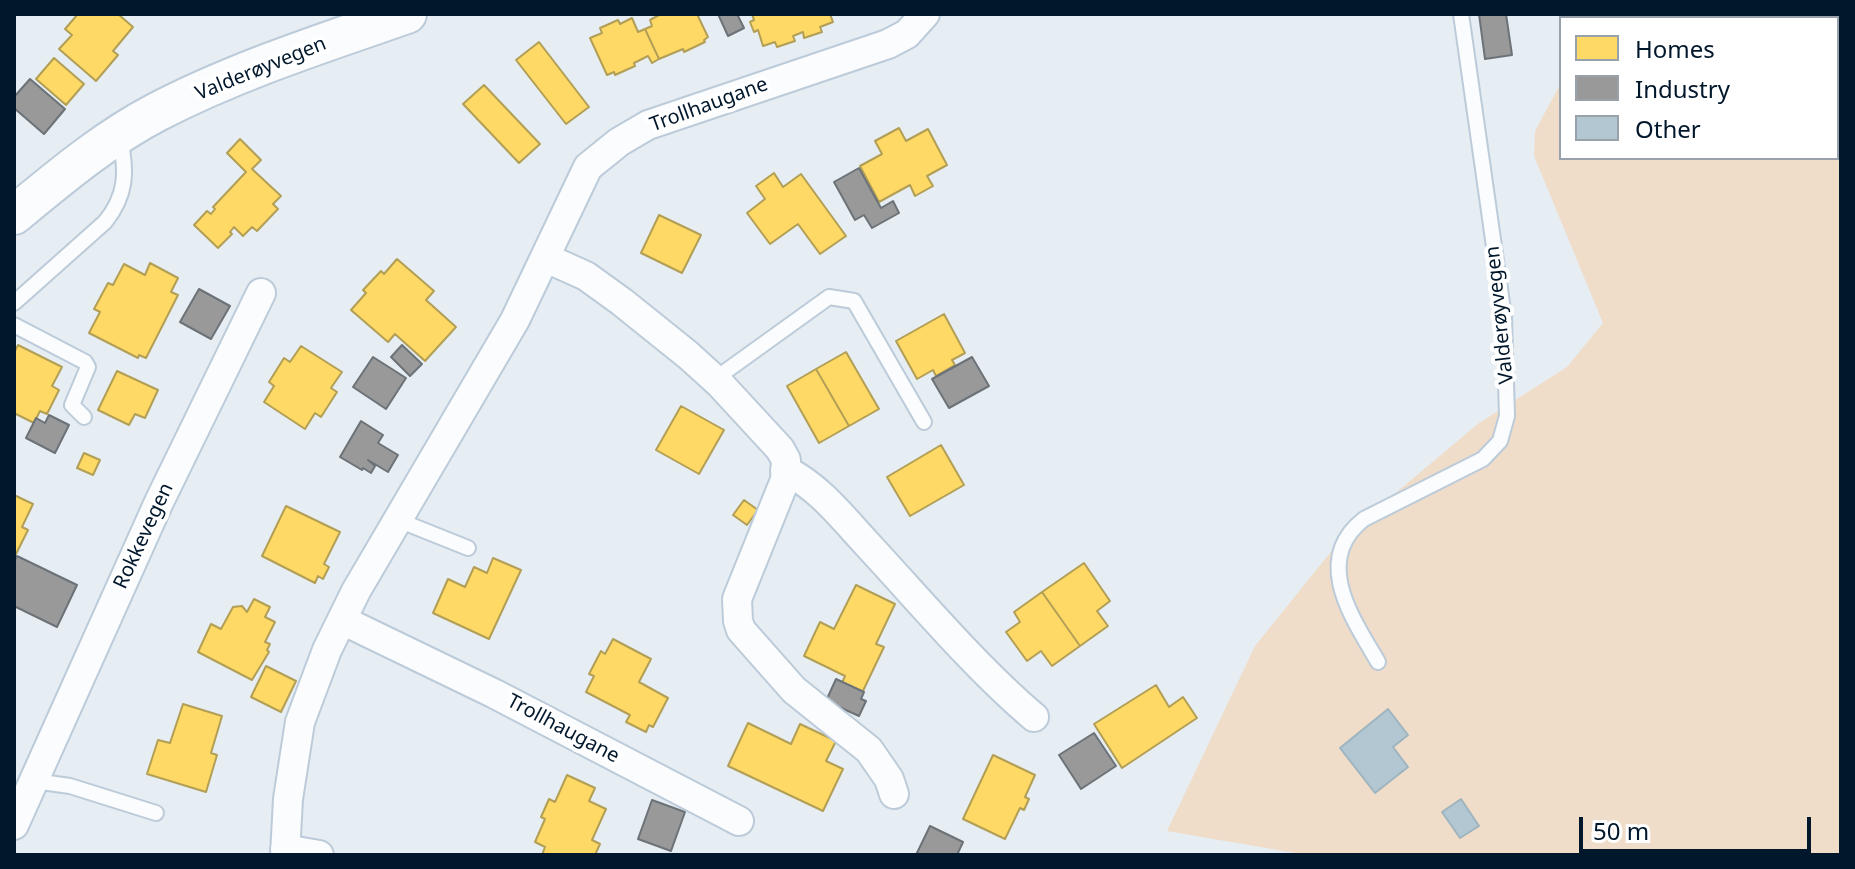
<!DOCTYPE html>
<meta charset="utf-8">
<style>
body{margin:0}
#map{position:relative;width:1855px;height:869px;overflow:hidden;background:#e6edf3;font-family:"Noto Sans",sans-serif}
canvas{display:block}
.frame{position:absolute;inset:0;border:16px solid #00172c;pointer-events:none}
.legend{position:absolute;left:1559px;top:16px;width:280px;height:144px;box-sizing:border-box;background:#fff;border:2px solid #99a2ab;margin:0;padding:10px 14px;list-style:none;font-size:24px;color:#00172c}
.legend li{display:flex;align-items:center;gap:16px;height:40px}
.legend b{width:40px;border:2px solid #99a2ab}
.scale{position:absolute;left:1579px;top:817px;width:232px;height:36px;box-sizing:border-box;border:4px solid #00172c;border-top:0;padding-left:10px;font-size:24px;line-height:28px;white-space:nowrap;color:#00172c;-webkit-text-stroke:6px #fff;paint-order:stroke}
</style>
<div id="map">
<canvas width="1855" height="869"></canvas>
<div class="frame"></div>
<ul class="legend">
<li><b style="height:22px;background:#ffd966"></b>Homes</li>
<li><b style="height:22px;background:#999"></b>Industry</li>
<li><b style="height:22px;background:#b2c7d1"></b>Other</li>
</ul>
<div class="scale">50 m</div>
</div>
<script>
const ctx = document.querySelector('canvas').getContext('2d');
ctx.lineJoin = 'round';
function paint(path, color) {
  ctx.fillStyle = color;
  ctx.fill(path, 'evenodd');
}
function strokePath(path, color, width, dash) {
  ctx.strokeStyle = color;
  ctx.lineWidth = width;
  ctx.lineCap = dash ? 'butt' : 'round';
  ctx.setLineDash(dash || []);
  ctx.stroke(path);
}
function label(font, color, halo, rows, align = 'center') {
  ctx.font = font + ' "Noto Sans",sans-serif';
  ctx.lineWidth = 8;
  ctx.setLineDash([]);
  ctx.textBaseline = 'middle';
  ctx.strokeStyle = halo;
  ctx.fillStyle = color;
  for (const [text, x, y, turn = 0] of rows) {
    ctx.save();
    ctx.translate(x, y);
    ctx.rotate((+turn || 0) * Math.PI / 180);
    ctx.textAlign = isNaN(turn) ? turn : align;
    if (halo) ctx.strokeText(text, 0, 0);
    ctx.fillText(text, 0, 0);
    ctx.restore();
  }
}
const green = new Path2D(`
 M1598 14H1841V855H1307L1167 831 1255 646 1342 538 1479 423 1567 367 1603 323 1534 156 1535 131 1561 83V158H1837V18H1595Z`);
const homes = new Path2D(`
 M78 14H118L133 27 113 51 118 55 96 81 59 49 72 35 65 29Z
 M697 14 708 37 704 40 705 42 684 52 683 49 659 59 645 29 652 26 650 20 661 14Z
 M752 14H830L833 22 820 27 822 32 804 38 803 32 793 36 795 41 777 47 775 42 763 46 758 30 754 32 750 22 754 20Z
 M632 18 638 32 645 29 659 59 652 63 648 56 634 63 635 66 615 75 614 72 607 75 590 38 602 33 600 28 618 20 620 24Z
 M539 42 589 107 566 124 516 60Z
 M54 58 84 84 66 105 36 79Z
 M484 85 540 144 519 163 463 104Z
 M899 128 906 141 928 129 947 165 927 176 933 186 915 196 910 185 879 202 860 166 882 154 875 141Z
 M240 139 261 160 252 169 281 196 273 204 278 209 257 231 252 227 243 236 234 227 230 232 232 234 218 248 194 225 207 211 211 214 215 209 213 207 246 172 227 153Z
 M774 173 783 187 801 174 846 236 820 254 798 224 770 244 747 213 765 199 756 186Z
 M659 215 701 235 682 273 641 253Z
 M397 259 434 291 426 300 456 327 425 361 395 334 388 342 351 310 366 293 363 290 381 271 384 274Z
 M150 263 178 278 171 292 178 295 146 358 139 355 138 358 89 333 100 312 94 309 108 283 113 285 124 264 145 275Z
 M944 314 965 353 952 360 955 365 936 376 933 370 917 379 896 341Z
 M18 345 62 367 52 386 59 390 47 414 40 411 34 423 14 413V353Z
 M301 346 342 372 331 388 337 392 321 417 315 413 305 429 264 402 274 386 269 382 284 358 290 362Z
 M846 352 879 409 849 426 816 369Z
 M816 369 849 426 819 443 787 386Z
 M117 371 158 390 145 418 135 414 129 425 98 410Z
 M681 406 724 430 699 474 656 450Z
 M941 445 964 485 910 516 887 477Z
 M84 453 100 460 93 475 77 468Z
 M14 495 33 504 22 527 28 530 14 558Z
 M744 500 758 510 747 525 733 515Z
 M286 506 340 532 324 564 329 567 323 579 318 576 315 583 262 556Z
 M493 558 521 570 489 639 433 613 448 579 465 587 474 567 487 573Z
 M1084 563 1110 601 1097 611 1108 626 1080 646 1042 592Z
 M856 585 895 604 876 644 884 647 862 693 842 683 845 676 804 656 820 622 834 629Z
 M1042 592 1080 646 1052 666 1041 651 1027 661 1006 632 1020 622 1014 612Z
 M254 599 270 607 265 617 275 622 265 642 270 644 267 650 269 652 252 680 198 652 211 624 221 629 233 607 242 606 247 612Z
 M613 639 651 659 639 682 668 698 653 727 649 725 646 732 626 722 630 715 586 692 594 676 589 674 601 651 605 654Z
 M266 666 296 681 281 712 251 697Z
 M1156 685 1169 707 1183 697 1197 718 1122 768 1094 724Z
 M183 704 222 716 211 753 217 755 206 792 147 774 158 740 170 743Z
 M748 723 791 744 800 724 836 741 826 761 843 769 823 811 728 766Z
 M993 755 1035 775 1025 797 1029 799 1024 810 1020 808 1005 839 963 819Z
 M567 775 595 788 589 801 606 809 592 840 600 844 595 855H542L545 847 535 842 545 819 541 817 549 799 555 802Z`);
const industry = new Path2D(`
 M718 14H737L744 28 728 36Z
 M1479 14H1506L1512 55 1485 59Z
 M1797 14H1833L1825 18H1800Z
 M30 79 65 109 44 134 14 108V97Z
 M859 168 881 208 893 201 899 213 872 228 864 215 855 220 834 182Z
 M199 289 230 306 211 339 180 322Z
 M402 345 422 364 410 376 391 357Z
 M373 357 406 378 386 409 353 387Z
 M972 357 989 386 949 408 932 379Z
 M49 415 69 425 55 453 26 438 36 418 45 423Z
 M361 421 383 435 378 443 398 455 388 472 368 460 375 466 371 473 363 468 362 470 340 457Z
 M17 556 77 585 57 627 14 606V562Z
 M836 679 864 692 861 699 866 701 859 716 826 701Z
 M1094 733 1116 766 1081 789 1059 755Z
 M652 800 685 812 671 851 638 839Z
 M930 826 963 842 957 855H916Z`);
const building = new Path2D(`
 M1388 709 1408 735 1393 747 1408 767 1375 793 1340 748Z
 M1461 799 1479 826 1460 838 1442 812Z`);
const service = new Path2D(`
 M14 303 105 222C127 195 127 171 120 139
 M14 325 85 362 88 367 72 405 84 417
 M715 379 829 297 854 301 924 422
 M398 520 468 548
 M1378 662C1353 619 1311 560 1364 519L1483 459 1500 441 1507 416 1504 317 1461 14
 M34 781 70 786 156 813`);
const minor = new Path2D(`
 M546 258 586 276 622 302 688 355 720 384 780 449 786 460 785 480 737 599 738 621 741 630 794 690 869 750 889 779 894 794
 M785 470C818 486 842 517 867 544 919 600 976 668 1034 717
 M342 620 495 694 739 821
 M14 825 159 502 261 293
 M285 849 319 855
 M285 855 288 799 300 722 327 650 356 591 515 320 588 167 619 142 648 125 888 44 907 34 925 14`);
const secondary = new Path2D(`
 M14 215C59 178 105 139 157 112 236 71 323 43 407 14`);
const streetNames = [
 ["Valderøyvegen",261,69,-22],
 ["Trollhaugane",709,105,-20],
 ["Valderøyvegen",1500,315,-96],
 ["Rokkevegen",144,536,-65],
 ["Trollhaugane",563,729,28]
];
paint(green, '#f0ddc9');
paint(homes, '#ffd966');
strokePath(homes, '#b29f55', 2);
paint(industry, '#999');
strokePath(industry, '#6b7278', 2);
paint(building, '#b2c7d1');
strokePath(building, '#9eb4be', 2);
strokePath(service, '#bccbd9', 18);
strokePath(minor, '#bccbd9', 32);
strokePath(secondary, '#bccbd9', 42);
strokePath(service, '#fbfcfd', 14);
strokePath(minor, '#fbfcfd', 28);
strokePath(secondary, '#fbfcfd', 38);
label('20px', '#00172c', '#fff', streetNames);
</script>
